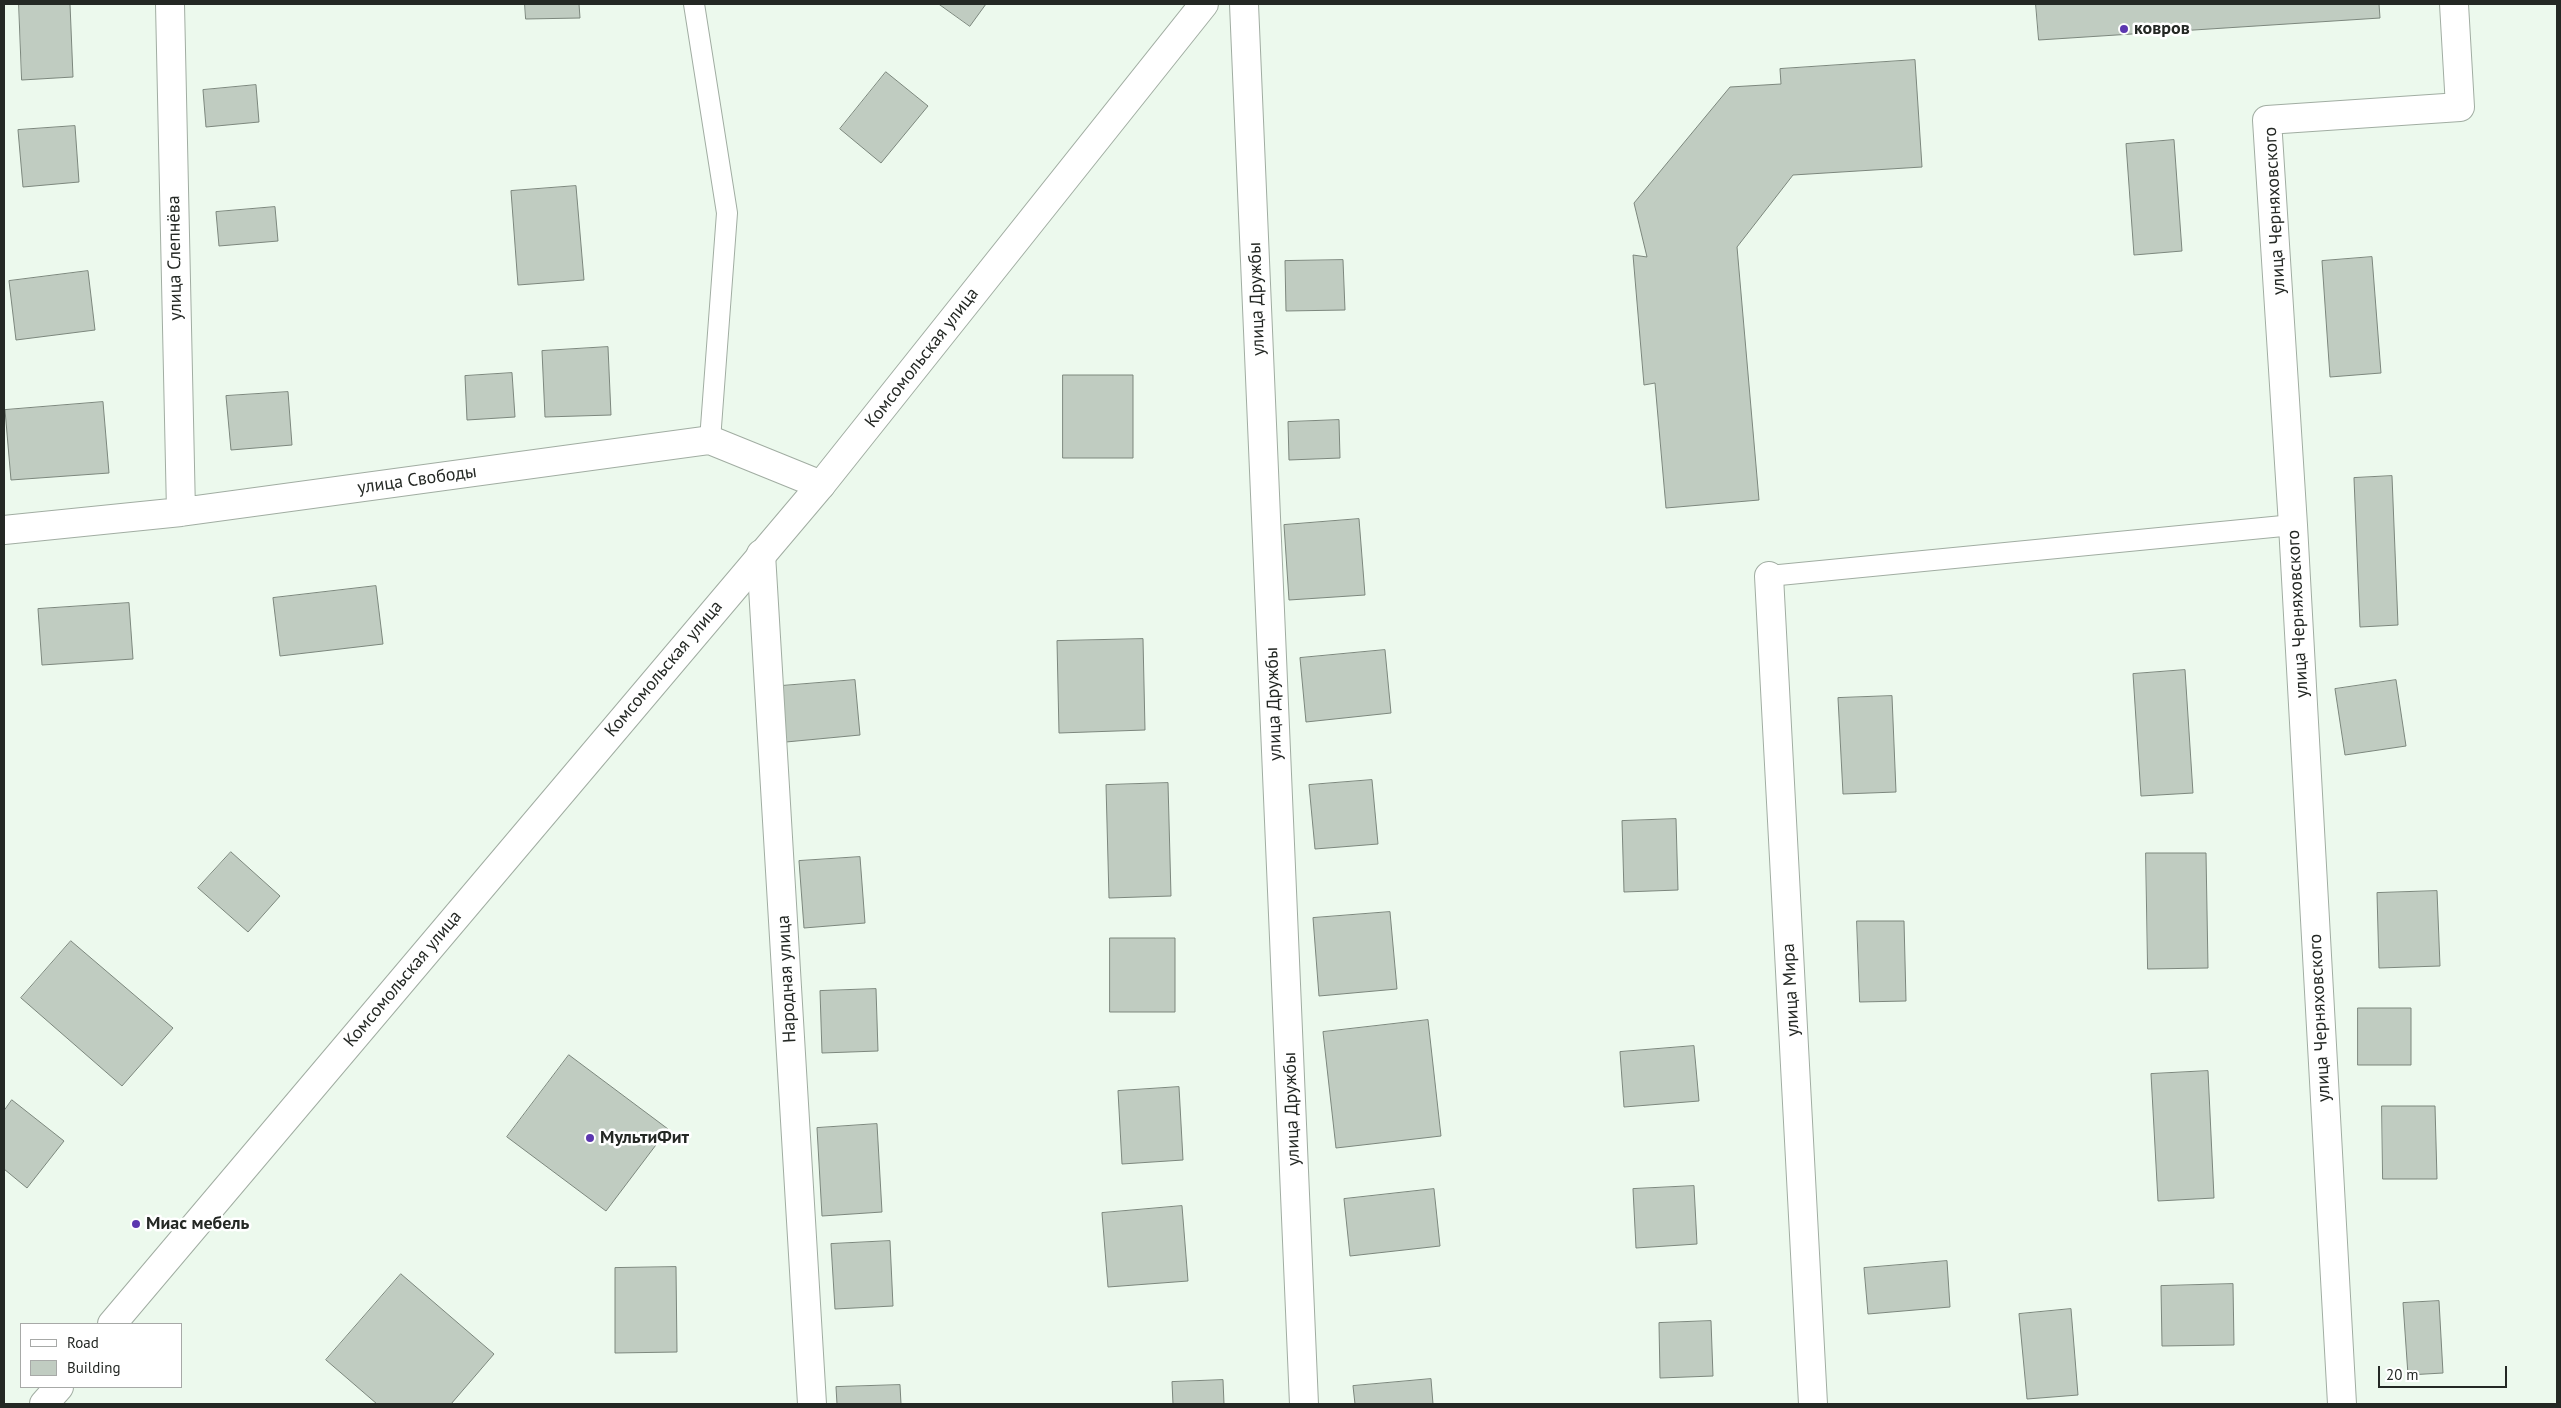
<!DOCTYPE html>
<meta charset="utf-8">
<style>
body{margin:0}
#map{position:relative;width:2561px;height:1408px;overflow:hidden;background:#ecf9ed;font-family:"PT Sans",sans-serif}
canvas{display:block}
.frame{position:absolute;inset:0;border:5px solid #242824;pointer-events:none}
.legend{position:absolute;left:20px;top:1323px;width:162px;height:65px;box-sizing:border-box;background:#fff;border:1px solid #a7a9a7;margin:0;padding:6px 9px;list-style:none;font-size:15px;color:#242824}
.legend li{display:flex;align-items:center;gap:10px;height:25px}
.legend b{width:25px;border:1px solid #a7a9a7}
.scale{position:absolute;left:2378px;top:1366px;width:129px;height:22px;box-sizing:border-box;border:2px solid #242824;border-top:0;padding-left:6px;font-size:15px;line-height:18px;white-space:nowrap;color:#242824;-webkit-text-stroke:4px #fff;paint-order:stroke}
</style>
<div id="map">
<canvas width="2561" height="1408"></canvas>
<div class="frame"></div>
<ul class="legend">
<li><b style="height:6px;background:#fff"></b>Road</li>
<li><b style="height:14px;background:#c0ccc1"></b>Building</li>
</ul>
<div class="scale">20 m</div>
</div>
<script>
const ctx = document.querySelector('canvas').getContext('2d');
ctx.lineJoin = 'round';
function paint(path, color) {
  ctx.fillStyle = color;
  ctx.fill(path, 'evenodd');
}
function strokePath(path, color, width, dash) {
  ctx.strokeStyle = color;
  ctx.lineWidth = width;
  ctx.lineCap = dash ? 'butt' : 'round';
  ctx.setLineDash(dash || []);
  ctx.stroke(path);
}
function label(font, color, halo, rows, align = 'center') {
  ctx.font = font + ' "PT Sans",sans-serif';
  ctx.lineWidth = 5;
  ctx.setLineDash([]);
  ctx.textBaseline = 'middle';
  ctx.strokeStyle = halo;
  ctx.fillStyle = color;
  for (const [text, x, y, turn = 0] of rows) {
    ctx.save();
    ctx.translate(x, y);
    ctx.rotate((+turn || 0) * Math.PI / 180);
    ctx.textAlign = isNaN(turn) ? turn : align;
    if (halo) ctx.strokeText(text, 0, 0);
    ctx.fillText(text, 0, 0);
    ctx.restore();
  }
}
const building = new Path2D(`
 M19 4H70L73 77 22 80Z
 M525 4H579L580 18 526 19Z
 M939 4H986L970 26Z
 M2036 4H2379L2380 18 2039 40Z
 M1915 60 1922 167 1793 175 1737 247 1759 500 1666 508 1655 383 1644 385 1633 255 1647 257 1634 203 1730 87 1781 84 1780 69Z
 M886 72 928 106 881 163 840 129Z
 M256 85 259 122 206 127 203 90Z
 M75 126 79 182 23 187 18 130Z
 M2174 140 2182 251 2134 255 2126 144Z
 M576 186 584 280 518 285 511 191Z
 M275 207 278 241 219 246 216 212Z
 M2372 257 2381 373 2330 377 2322 261Z
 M1343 260 1345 310 1286 311 1285 261Z
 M88 271 95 330 16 340 9 281Z
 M608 347 611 415 545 417 542 351Z
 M512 373 515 417 467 420 465 376Z
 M1063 375H1133V458H1063Z
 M288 392 292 445 231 450 226 396Z
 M103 402 109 473 11 480 5 410Z
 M1339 420 1340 458 1289 460 1288 422Z
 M2392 476 2398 625 2360 627 2354 478Z
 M1359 519 1365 595 1289 600 1284 525Z
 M376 586 383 644 280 656 273 598Z
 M129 603 133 659 42 665 38 609Z
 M1143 639 1145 730 1059 733 1057 641Z
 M1385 650 1391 713 1306 722 1300 658Z
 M2185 670 2193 793 2141 796 2133 674Z
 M855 680 860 735 786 742 781 686Z
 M2396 680 2406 746 2345 755 2335 689Z
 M1892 696 1896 792 1843 794 1838 698Z
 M1372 780 1378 844 1315 849 1309 785Z
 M1168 783 1171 896 1109 898 1106 785Z
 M1676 819 1678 890 1624 892 1622 821Z
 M231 852 280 896 248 932 198 888Z
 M2146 853H2206L2208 968 2148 969Z
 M860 857 865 923 804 928 799 861Z
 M2437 891 2440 966 2379 968 2377 893Z
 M1390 912 1397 989 1319 996 1313 918Z
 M1857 921H1904L1906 1001 1860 1002Z
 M1110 938H1175V1012H1110Z
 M71 941 173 1028 122 1086 21 998Z
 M876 989 878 1051 822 1053 820 991Z
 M2358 1008H2411V1065H2358Z
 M1428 1020 1441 1136 1336 1148 1323 1032Z
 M1694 1046 1699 1101 1624 1107 1620 1052Z
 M569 1055 668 1129 606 1211 507 1137Z
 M2208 1071 2214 1198 2158 1201 2151 1074Z
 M1179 1087 1183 1160 1122 1164 1118 1091Z
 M12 1100 64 1141 27 1188 4 1169V1111Z
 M2382 1106H2435L2437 1179H2383Z
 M877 1124 882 1212 822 1216 817 1128Z
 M1694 1186 1697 1244 1636 1248 1633 1189Z
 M1434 1189 1440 1246 1350 1256 1344 1199Z
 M1182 1206 1188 1281 1108 1287 1102 1213Z
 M890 1241 893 1306 835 1309 831 1244Z
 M1947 1261 1950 1307 1868 1314 1864 1268Z
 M676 1267 677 1352 615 1353V1268Z
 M401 1274 494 1354 451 1404H377L326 1360Z
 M2233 1284 2234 1345 2162 1346 2161 1286Z
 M2439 1301 2443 1373 2408 1375 2403 1303Z
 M2071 1309 2078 1395 2027 1399 2019 1314Z
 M1711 1321 1713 1376 1660 1378 1659 1323Z
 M1431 1379 1433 1404H1355L1353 1386Z
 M1223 1380 1224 1404H1173L1172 1382Z
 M900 1385 901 1404H837L836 1387Z`);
const lane = new Path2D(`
 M694 4 727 213 710 440
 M1769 576 2293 525`);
const street = new Path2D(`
 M170 4 181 512
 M1244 4 1304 1404
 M4 530 181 512 710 440 821 485
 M761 554 812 1404
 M1769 576 1813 1404
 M2342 1404 2293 525 2267 120 2460 107 2454 4`);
const secondary = new Path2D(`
 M112 1324 821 485 1204 4
 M44 1404 59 1387`);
const markers = [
 [2124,29,5,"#5c37af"],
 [590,1138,5,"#5c37af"],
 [136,1224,5,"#5c37af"]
];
const poiNames = [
 ["ковров",2134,29],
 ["МультиФит",600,1138],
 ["Миас мебель",146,1224]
];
const streetNames = [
 ["улица Черняховского",2275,211,-93],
 ["улица Слепнёва",175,258,-91],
 ["улица Дружбы",1257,299,-92],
 ["Комсомольская улица",922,358,-52],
 ["улица Свободы",417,480,-8],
 ["улица Черняховского",2298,614,-93],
 ["Комсомольская улица",664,669,-50],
 ["улица Дружбы",1274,704,-92],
 ["Комсомольская улица",403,979,-50],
 ["Народная улица",787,979,-93],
 ["улица Мира",1791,990,-93],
 ["улица Черняховского",2320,1018,-93],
 ["улица Дружбы",1292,1109,-92]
];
paint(building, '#c0ccc1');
strokePath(building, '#7c877d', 1);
strokePath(lane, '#a1ada2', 22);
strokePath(street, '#a1ada2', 30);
strokePath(secondary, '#a1ada2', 30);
strokePath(lane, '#fff', 20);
strokePath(street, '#fff', 28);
strokePath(secondary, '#fff', 28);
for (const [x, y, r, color] of markers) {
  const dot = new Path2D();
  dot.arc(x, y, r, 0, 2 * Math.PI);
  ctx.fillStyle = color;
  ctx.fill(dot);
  strokePath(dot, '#fff', 2);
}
label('bold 18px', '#242824', '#fff', poiNames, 'left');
label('18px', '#242824', '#fff', streetNames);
</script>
